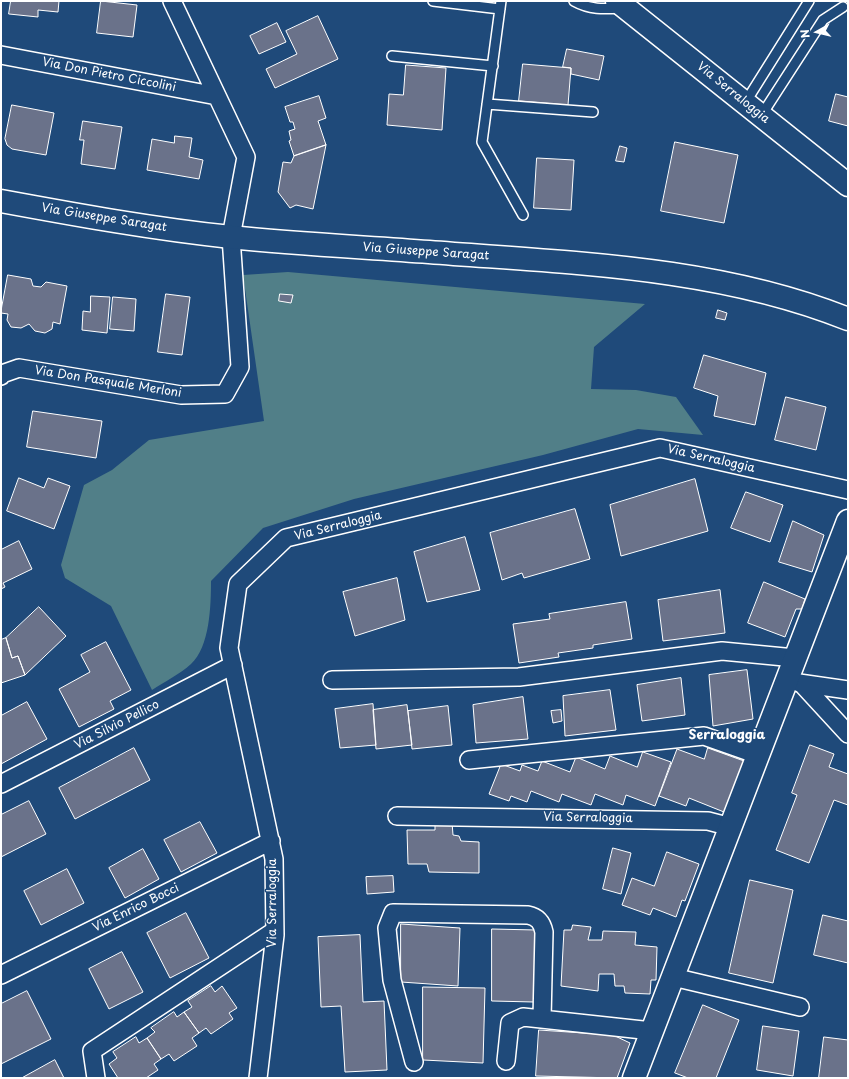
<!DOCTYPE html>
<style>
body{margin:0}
#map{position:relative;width:849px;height:1079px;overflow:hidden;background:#1f4a7a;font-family:"Playpen Sans",sans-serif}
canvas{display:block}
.frame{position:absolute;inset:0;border:2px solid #fff;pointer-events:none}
.north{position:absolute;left:797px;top:12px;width:40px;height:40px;-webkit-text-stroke:3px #1f4a7a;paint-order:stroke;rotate:262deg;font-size:11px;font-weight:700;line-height:16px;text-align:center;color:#fff}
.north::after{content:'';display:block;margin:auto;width:14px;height:18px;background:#fff;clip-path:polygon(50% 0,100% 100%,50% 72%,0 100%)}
</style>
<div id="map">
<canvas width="849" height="1079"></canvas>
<div class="frame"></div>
<div class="north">N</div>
</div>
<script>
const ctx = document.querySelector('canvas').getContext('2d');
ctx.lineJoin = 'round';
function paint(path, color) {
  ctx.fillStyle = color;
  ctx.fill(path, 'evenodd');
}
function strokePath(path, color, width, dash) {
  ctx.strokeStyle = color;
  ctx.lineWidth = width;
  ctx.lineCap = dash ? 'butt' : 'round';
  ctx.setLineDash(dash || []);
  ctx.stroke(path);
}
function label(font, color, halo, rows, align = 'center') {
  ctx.font = font + ' "Playpen Sans",sans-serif';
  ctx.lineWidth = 3;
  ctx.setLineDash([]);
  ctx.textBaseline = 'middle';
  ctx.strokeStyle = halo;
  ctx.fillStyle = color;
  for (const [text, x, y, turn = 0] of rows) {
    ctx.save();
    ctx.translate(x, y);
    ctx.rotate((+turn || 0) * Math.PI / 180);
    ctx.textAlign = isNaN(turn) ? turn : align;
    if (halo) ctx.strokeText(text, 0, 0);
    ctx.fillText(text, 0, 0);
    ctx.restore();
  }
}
const green = new Path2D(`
 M288 272 645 304 594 347 591 389 636 390 676 397 703 435 638 429 543 455 354 499 263 528 211 581C211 605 210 647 191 664 180 674 164 682 152 690L111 606 65 578 61 565 84 485 112 470 149 440 264 421 243 275Z`);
const building = new Path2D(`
 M11 1H59L58 12 38 10V17L9 14Z
 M101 1 137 5 133 37 97 33Z
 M318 16 338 59 275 88 266 69 297 54 286 31Z
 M277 23 286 42 259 54 250 36Z
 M567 49 604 56 599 80 571 74V68L563 67Z
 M523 64 571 68 568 105 519 101Z
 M406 65 446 68 442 130 387 125 389 94 403 95Z
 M836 94 848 97V126L829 121Z
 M319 96 326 118 318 121 326 145 294 156 289 141 291 140 289 131 295 129 293 122H290L285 107Z
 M12 105 54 113 46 155 12 149 7 145 5 139Z
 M83 121 122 127 115 169 81 164 84 140H80Z
 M175 136 192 138 189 157 203 160 199 179 147 170 152 139 174 143Z
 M675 142 738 155 724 223 661 211Z
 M326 145 313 209 296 205 290 208 278 192 283 162 291 163 294 156Z
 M620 146 627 148 624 162 616 161Z
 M537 158 574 160 571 210 534 208Z
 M8 275 31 279 33 286 41 287 46 282 67 286 60 324 53 322 52 329 45 333 35 331 29 324 21 328 11 327 7 320 8 314 1 313Z
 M166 294 190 297 182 355 158 352Z
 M280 294 293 295 291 303 279 301Z
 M91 296 110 297 107 333 82 330 83 311 90 312Z
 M113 297 136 299 134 331 110 329Z
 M718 310 727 313 725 320 716 318Z
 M704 355 766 373 755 425 714 416 718 396 694 388Z
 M786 397 826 407 816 450 775 440Z
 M33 411 102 421 96 458 27 447Z
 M19 478 44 488 48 478 70 486 54 529 7 511Z
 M695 479 708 531 621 556 610 505Z
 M746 492 783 505 770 542 731 528Z
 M575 509 590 559 524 578 522 573 502 580 490 533Z
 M793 521 824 535 812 572 779 562Z
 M465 537 480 590 427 602 414 552Z
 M19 541 32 569 3 583 5 587 1 589V550Z
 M397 578 405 620 355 636 343 592Z
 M764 582 805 599 802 609H796L785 637 748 623Z
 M720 590 725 633 663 641 658 600Z
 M626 602 632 639 593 645V648L558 653 559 657 519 663 513 624 550 619 549 614Z
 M39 607 66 636 25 675 18 656 12 658 6 638Z
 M6 638 12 658 18 656 25 675 1 683V640Z
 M106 642 131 690 110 701 114 709 79 727 59 689 90 672 81 655Z
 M747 670 753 719 713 726 709 675Z
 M681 678 685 715 642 721 637 685Z
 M610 690 616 730 565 736 563 696Z
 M523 697 528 739 476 743 473 705Z
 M27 702 47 739 1 764V716Z
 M373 704 376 745 340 748 335 709Z
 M407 705 412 745 376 749 373 710Z
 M448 706 452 745 412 749 408 711Z
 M561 710 562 721 553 723 551 711Z
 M810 745 834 754 829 767 848 774V805L834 800 809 863 776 850 797 795 792 793Z
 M134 748 150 780 75 819 59 788Z
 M708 748 744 761 724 812 689 798 686 806 659 796 677 749 704 759Z
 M643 752 671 762 655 806 626 795 623 805 595 794 591 805 562 794 559 802 531 791 527 802 511 796 509 801 489 794 501 764 520 771 522 765 538 771 542 761 570 772 576 757 605 769 610 756 637 767Z
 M29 801 46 834 1 857V815Z
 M200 822 217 853 181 872 164 840Z
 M452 822 453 835 459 836 461 841 479 842V873L429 872 427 864H408L407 830H435V823Z
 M613 848 631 853 621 894 603 889Z
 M143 849 159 879 125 898 109 868Z
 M667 852 699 864 685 901 682 900 676 917 653 908 650 915 622 905 632 878 654 886Z
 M67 869 84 903 41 925 24 891Z
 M393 876 394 892 367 894 366 877Z
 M750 880 793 890 773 983 729 973Z
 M186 913 209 958 170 978 147 933Z
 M823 915 848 921V963L814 955Z
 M401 924 460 928 458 986 401 982Z
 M573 925 591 927 588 940H602L603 931 636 932 635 945 657 947 656 980H651L650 994 625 993 624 986H615L614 974H599L598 991 561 986 564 930H571Z
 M492 929 536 930 534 1002 492 1001Z
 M360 935 363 1002 384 1001 387 1070 345 1072 341 1006 321 1007 318 937Z
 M122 952 143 992 109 1009 89 969Z
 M211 986 215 992 222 986 237 1008 229 1013 233 1019 211 1034 206 1028 199 1033 184 1012 192 1007 188 1001Z
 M423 987 485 988 483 1063 423 1060Z
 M27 991 51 1039 1 1064V1004Z
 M703 1005 739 1020 716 1078H688L675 1073Z
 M174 1012 177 1017 184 1012 199 1033 192 1038 197 1046 174 1061 169 1054 161 1059 147 1038 155 1032 151 1028Z
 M763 1026 799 1031 793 1076 757 1070Z
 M539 1030 613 1035 630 1043 617 1078 536 1076Z
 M136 1037 139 1043 147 1038 161 1059 154 1064 158 1070 146 1078H118L109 1064 117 1058 113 1052Z
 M824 1037 848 1040V1078H819Z
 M55 1060 64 1078H22Z`);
const lane = new Path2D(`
 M433 1 500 9
 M501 1 482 142 523 215
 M574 1C590 10 604 9 621 8
 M392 56 493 66
 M745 103 809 1
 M487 104 593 112
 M761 116 823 20 843 7`);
const street = new Path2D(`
 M1 55 217 96
 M1 376 2 374 19 368 181 395 225 394 240 367 231 237 246 157 172 1
 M332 680 519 677 722 651 795 658
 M799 683 848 690
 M802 684 848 734
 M469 760 704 736 758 755
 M1 784 233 665
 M397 816 708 821 731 827
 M1 975 271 841
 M673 977 800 1007
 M506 1061 510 1023 523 1017 652 1031
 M414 1062 392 980 387 928 393 913 528 915C538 917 542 922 544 932L542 1019
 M96 1078 92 1051 274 931
 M258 1078 275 935 274 859 229 648 238 584 286 538 660 448 848 490`);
const secondary = new Path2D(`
 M617 1 848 185
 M1 201C77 215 154 229 231 237 296 244 363 247 429 252 569 263 716 266 848 319
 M634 1078 848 521`);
const streetNames = [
 ["Via Don Pietro Ciccolini",109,75,11],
 ["Via Serraloggia",733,93,39],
 ["Via Giuseppe Saragat",104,218,9],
 ["Via Giuseppe Saragat",426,252,4],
 ["Via Don Pasquale Merloni",108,382,9],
 ["Via Serraloggia",711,459,13],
 ["Via Serraloggia",338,526,-14],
 ["Via Silvio Pellico",117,725,-27],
 ["Via Serraloggia",588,818,1],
 ["Via Serraloggia",273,903,-90],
 ["Via Enrico Bocci",136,908,-26]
];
const neighbourhoodNames = [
 ["Serraloggia",727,735]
];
paint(green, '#517f88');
paint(building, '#6a728a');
strokePath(building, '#fff', 1);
strokePath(lane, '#fff', 12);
strokePath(street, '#fff', 20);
strokePath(secondary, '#fff', 25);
strokePath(lane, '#1f4a7a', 9);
strokePath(street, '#1f4a7a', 17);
strokePath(secondary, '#1f4a7a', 22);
label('12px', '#fff', '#1f4a7a', streetNames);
label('bold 13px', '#fff', '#1f4a7a', neighbourhoodNames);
</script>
